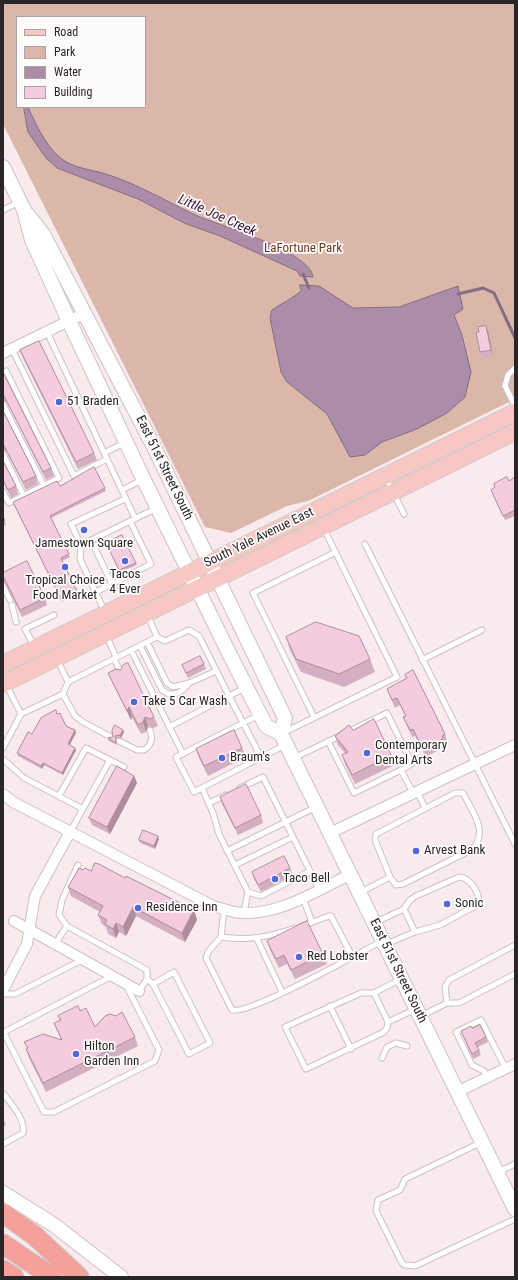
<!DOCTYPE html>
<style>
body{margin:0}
#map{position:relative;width:518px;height:1280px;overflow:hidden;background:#f9eaed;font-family:"Roboto Condensed",sans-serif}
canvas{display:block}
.frame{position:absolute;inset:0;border:4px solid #2a2526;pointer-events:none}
.legend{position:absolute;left:16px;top:16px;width:130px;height:92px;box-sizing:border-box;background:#fefbfb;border:1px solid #a9a5a6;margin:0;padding:5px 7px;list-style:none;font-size:12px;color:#2a2526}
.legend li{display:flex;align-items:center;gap:8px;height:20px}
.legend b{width:20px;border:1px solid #a9a5a6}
</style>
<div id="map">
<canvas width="518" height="1280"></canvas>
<div class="frame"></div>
<ul class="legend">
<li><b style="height:5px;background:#f9c7c3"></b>Road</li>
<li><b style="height:11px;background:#dab7a9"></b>Park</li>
<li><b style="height:11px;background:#ab8daa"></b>Water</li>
<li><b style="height:11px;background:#f5cbe0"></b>Building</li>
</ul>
</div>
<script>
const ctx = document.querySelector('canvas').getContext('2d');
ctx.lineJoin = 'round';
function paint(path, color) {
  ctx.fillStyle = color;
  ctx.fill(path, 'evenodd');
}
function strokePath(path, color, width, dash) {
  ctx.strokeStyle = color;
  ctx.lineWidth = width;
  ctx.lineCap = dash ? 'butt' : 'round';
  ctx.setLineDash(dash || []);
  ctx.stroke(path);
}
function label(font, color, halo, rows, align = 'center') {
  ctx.font = font + ' "Roboto Condensed",sans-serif';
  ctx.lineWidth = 3.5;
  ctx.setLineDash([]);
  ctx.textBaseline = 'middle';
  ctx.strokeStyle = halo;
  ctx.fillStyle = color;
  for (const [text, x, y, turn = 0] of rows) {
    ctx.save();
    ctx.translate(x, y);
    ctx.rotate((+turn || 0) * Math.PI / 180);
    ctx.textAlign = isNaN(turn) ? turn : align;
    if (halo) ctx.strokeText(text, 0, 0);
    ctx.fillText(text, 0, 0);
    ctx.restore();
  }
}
const green = new Path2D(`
 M3 3H515V399L308 501 287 506 231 533 205 527 3 124ZM17 17H145V107H17Z`);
const water = new Path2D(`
 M24 107H28C35 123 45 144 58 156 72 169 92 169 109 175 139 185 166 201 195 215 218 225 310 251 313 277L300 276 297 271 220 236 184 223 138 199 57 168 46 158 28 132Z
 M300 285 319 286 353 308 399 307 458 286 463 309 454 315 462 335 471 372 465 397 447 413 417 429 382 442 365 455 350 457 327 414 287 382 281 372 270 318 272 310C282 303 292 299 301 291Z`);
const stream = new Path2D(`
 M303 274 309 288
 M458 294 483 288 494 293 515 338`);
const lane = new Path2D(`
 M3 210 19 202
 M47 332 135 518
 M12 349 74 476 107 459
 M515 368 508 375 505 386 515 406
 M3 373 6 371 59 478 9 503 3 492
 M3 404 44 486
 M104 453 124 443
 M3 454 24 496
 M386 478 404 514
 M122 490 142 480
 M91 540 112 584
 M365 544 515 844
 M81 545 157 508
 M3 586 10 600
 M96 592 151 564 130 521
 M12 605 16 622
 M105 612 80 559 81 545 71 524 125 499
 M148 616 157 637
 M106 635 116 657
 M147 642 167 683 173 687 189 683 216 671
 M34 646 25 629 54 615
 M140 646 162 690C172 698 182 693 189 683
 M131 650 183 754
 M57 659 68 682
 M114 659 122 675
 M422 660 482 630
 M6 684 21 714
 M63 694 75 716 83 722 111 737
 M259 715 176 757 194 792 285 745
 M314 717 253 593 336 552
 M169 727 229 696 261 757
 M285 732 397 677 324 529
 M119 741 137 750H144C152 745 153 738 150 730
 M328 741 354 793 401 770
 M3 748 21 714 63 694 68 682 157 637 165 641 189 630 199 636 229 696 245 688
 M294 758 387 713 412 764 401 770 413 793
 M3 759 24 778 83 809
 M202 788 213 813 219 834 248 892 244 912
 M240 788 263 777 310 871
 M417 791 425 808
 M59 796 86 748 124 767
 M209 803 226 795
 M70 832 110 760
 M227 851 316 807
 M235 865 293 837
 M248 892 261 896 310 871 319 889
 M361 892 390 877 396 885 403 884 471 850C490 833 472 811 463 793H455L376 834 375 840 390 877
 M303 898 312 922
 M376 922 404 909 410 900 416 896 459 877C471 878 479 892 479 904L440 925 415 932
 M67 926 59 915 62 900 78 865
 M302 926 329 916H331L352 956
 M295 928C268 937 249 941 221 937L208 952 206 958 232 1010C250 1015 359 953 382 941
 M221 937 224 909
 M257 939 282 992
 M55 944 67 926 147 970V979L139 991
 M386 944 415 932 404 909
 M147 979 153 984 174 972 210 1043 189 1054 153 984
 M401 979 374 993 388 1022 416 1009
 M374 993H361L285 1027 306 1069 384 1032 387 1028 388 1022
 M3 994H15L82 960
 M447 1003 445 987 449 980 515 945
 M330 1006 351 1049
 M421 1016 447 1003H459L515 974
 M3 1031 44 1112H54L155 1061 159 1050 127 987
 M4 1032 112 976
 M382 1058 387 1047 396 1043 407 1046
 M487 1078 484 1071 472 1065 456 1032 481 1020 506 1069
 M3 1093C10 1103 26 1119 23 1133L3 1144
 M482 1142 405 1179 400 1190 378 1200 376 1211 402 1263 405 1265 415 1266 515 1219
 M498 1172 515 1164`);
const street = new Path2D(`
 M3 353 85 313
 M3 794 13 802 213 906C220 908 227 910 234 912 274 919 316 891 351 874
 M330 833 515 745
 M14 921 139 991
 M3 990 27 944 35 896 70 832
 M457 1092 515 1064`);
const secondary = new Path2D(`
 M3 167 24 210 32 240 69 321 141 474 229 653 266 726 281 734 515 1209
 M28 215 43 234 154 447 285 718 281 734
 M3 1193 54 1225 121 1277`);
const primary = new Path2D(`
 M3 664 515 412
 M3 684 515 432`);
const highway = new Path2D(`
 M3 1213 35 1236 79 1277
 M3 1244 52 1277
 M3 1270 14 1277`);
const wall = new Path2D(`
 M486 326 488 331 493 355 482 357 480 352Z
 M20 350 94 453 97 460 78 469 23 358Z
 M3 372 51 468 54 476 46 480 7 402 3 401Z
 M3 411 36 476 38 484 26 490 7 452 3 451Z
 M3 461 16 486 18 494 11 498 3 482Z
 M515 477V516L505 520 491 490 495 487 494 484 509 481Z
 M60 486 105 488 106 491 51 518 70 557 62 561 78 594 62 602 14 505Z
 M3 516 6 525 3 526Z
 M107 545 136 563 137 565 120 572Z
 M3 573 45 598 47 605 22 617 4 581 3 577Z
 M286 637 370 659 375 672 344 687 301 672 290 650Z
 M204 664 206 669 188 678 182 665Z
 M108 673 154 717 158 726 153 728 148 726 146 732 141 734 132 717 131 720 112 682Z
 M405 675 445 734 447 741 445 743 446 746 426 757 415 736 412 737 406 724 403 717 405 716 400 705 395 708 387 689 406 679Z
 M57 714 66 726 75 730 76 733 69 745 75 748 76 750 63 775 44 765 42 769 18 756 17 753 32 734Z
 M123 730 124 732 121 738 116 739 117 745 109 741 108 738 113 737Z
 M353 730 391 755 395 765 355 784 345 764 342 755 345 753 338 745 335 736Z
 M242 748 246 757 208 776 199 758 196 749Z
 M134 776 137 783 110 834 92 825 89 818Z
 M220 797 261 815 263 823 238 835 222 804Z
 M159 839 155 849 140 843 139 840Z
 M290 868 293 875 261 892 254 879 252 872Z
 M83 870 91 871 125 878 194 910 197 920 185 942 136 916 126 936 119 932 116 938 108 934 106 927 102 924 98 915 100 912 71 896 68 887Z
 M267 941 323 954 327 964 295 979 287 964 279 968 270 950Z
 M80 1011 95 1027 135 1037 138 1046 46 1092 29 1058 26 1049 27 1048 24 1042 61 1039 54 1023 60 1021 58 1016Z
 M472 1028 486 1037 488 1042 478 1047 481 1055 473 1059 461 1031Z
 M3 1118 6 1125 3 1126Z`);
const shadedWall = new Path2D(`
 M486 326 488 331 493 355 491 350Z
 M129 707 132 717 131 720 127 711Z
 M145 717 148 726 146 732 143 722Z
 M75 730 76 733 69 746 68 744Z
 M123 730 124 732 121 738 120 735Z
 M75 748 76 750 63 775 62 773Z
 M43 763 44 765 42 769 41 766Z
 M134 776 137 783 110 834 107 827Z
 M158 836 159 839 155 849 154 846Z
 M133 907 136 916 126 936 123 927Z
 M194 910 197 920 185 942 182 933Z
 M116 923 119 932 116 938 113 929Z`);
const building = new Path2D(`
 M486 326 491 350 480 352 476 333 479 332 478 327Z
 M39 341 94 453 76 462 20 350Z
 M3 372 51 468 43 472 3 394Z
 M3 411 36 476 23 482 3 444Z
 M3 461 16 486 8 490 3 480Z
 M94 467 105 488 50 516 69 554 61 558 77 591 61 599 13 502 57 481 60 486Z
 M507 477 509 481 515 477V510L503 516 491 490 495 487 494 484Z
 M3 516 5 521 3 522Z
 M122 535 136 563 119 570 106 543Z
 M27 561 45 598 20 610 3 576V573Z
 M316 622 359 636 370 659 339 674 296 659 286 637Z
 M200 656 204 664 186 673 182 665Z
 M128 663 154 717 150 719 145 717 143 722 138 725 129 707 127 711 108 673 116 669 121 670 123 665Z
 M413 670 445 734 442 736 443 739 423 749 413 729 410 730 403 717 406 716 397 698 392 700 387 689 407 678 405 675Z
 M56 710 57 714 60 713 66 726 75 730 68 744 75 748 62 773 43 763 41 766 17 753 28 732 32 734 41 718Z
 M374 719 391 755 352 775 342 755 348 752 335 736 349 725 353 730Z
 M115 725 123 730 120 735 115 736 116 743 108 738 113 737 112 731Z
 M234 730 242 748 204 766 196 749Z
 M117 766 134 776 107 827 89 818Z
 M246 784 261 815 235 828 220 797Z
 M143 830 158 836 154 846 139 840Z
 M284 856 290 868 258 885 252 872Z
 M95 863 99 864 125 878 126 876 194 910 182 933 133 907 123 927 116 923 113 929 105 924 107 920 98 915 103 906 68 887 79 868 83 870 85 868 91 871Z
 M307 921 323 954 291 970 284 955 276 959 267 941Z
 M78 1006 80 1011 86 1008 95 1027 105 1016 110 1014 116 1016 122 1012 135 1037 43 1083 26 1049 28 1048 24 1042 43 1034 62 1040 54 1023 61 1020 58 1016Z
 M480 1025 486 1037 475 1043 479 1050 472 1054 461 1031 471 1026 472 1028Z`);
const markers = [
 [59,402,4,"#5066db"],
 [84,530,4,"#5066db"],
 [125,561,4,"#5066db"],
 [65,567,4,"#5066db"],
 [134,702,4,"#5066db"],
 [367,753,4,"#5066db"],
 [222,758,4,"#5066db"],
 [416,851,4,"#5066db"],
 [275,879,4,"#5066db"],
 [447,904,4,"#5066db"],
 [138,908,4,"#5066db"],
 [299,957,4,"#5066db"],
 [76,1054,4,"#5066db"]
];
const parkNames = [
 ["LaFortune Park",303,249]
];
const poiNames = [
 ["51 Braden",67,402],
 ["Jamestown Square",84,544,"center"],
 ["Tacos",125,575,"center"],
 ["4 Ever",125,590,"center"],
 ["Tropical Choice",65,581,"center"],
 ["Food Market",65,596,"center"],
 ["Take 5 Car Wash",142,702],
 ["Contemporary",375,746],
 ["Dental Arts",375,761],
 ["Braum's",230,758],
 ["Arvest Bank",424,851],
 ["Taco Bell",283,879],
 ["Sonic",455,904],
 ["Residence Inn",146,908],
 ["Red Lobster",307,957],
 ["Hilton",84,1047],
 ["Garden Inn",84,1062]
];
const streetNames = [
 ["East 51st Street South",164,468,64],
 ["South Yale Avenue East",259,538,-26],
 ["East 51st Street South",398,971,64]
];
const waterNames = [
 ["Little Joe Creek",217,216,24]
];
paint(green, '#dab7a9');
paint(water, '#ab8daa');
strokePath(water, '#846e82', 1);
strokePath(stream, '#846e82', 3);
strokePath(lane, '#cfc0c3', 7);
strokePath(street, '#cfc0c3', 12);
strokePath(secondary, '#cfc0c3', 16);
strokePath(primary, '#cccbcb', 18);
strokePath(highway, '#cccbcb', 21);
strokePath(lane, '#fff', 5);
strokePath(street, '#fff', 10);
strokePath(secondary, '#fff', 14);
strokePath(primary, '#f9c7c3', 16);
strokePath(highway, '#f5a19b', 19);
paint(wall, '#d3afc1');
paint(shadedWall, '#ac8e9d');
paint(building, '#f5cbe0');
strokePath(building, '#ac8e9d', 1);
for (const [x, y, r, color] of markers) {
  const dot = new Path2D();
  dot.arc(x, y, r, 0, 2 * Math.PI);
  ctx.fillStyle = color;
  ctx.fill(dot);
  strokePath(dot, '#fefbfb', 1.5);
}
label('13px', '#6e3821', '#fefbfb', parkNames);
label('13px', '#2a2526', '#fefbfb', poiNames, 'left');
label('13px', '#2a2526', '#fefbfb', streetNames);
label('italic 14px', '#3e173e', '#fefbfb', waterNames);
</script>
